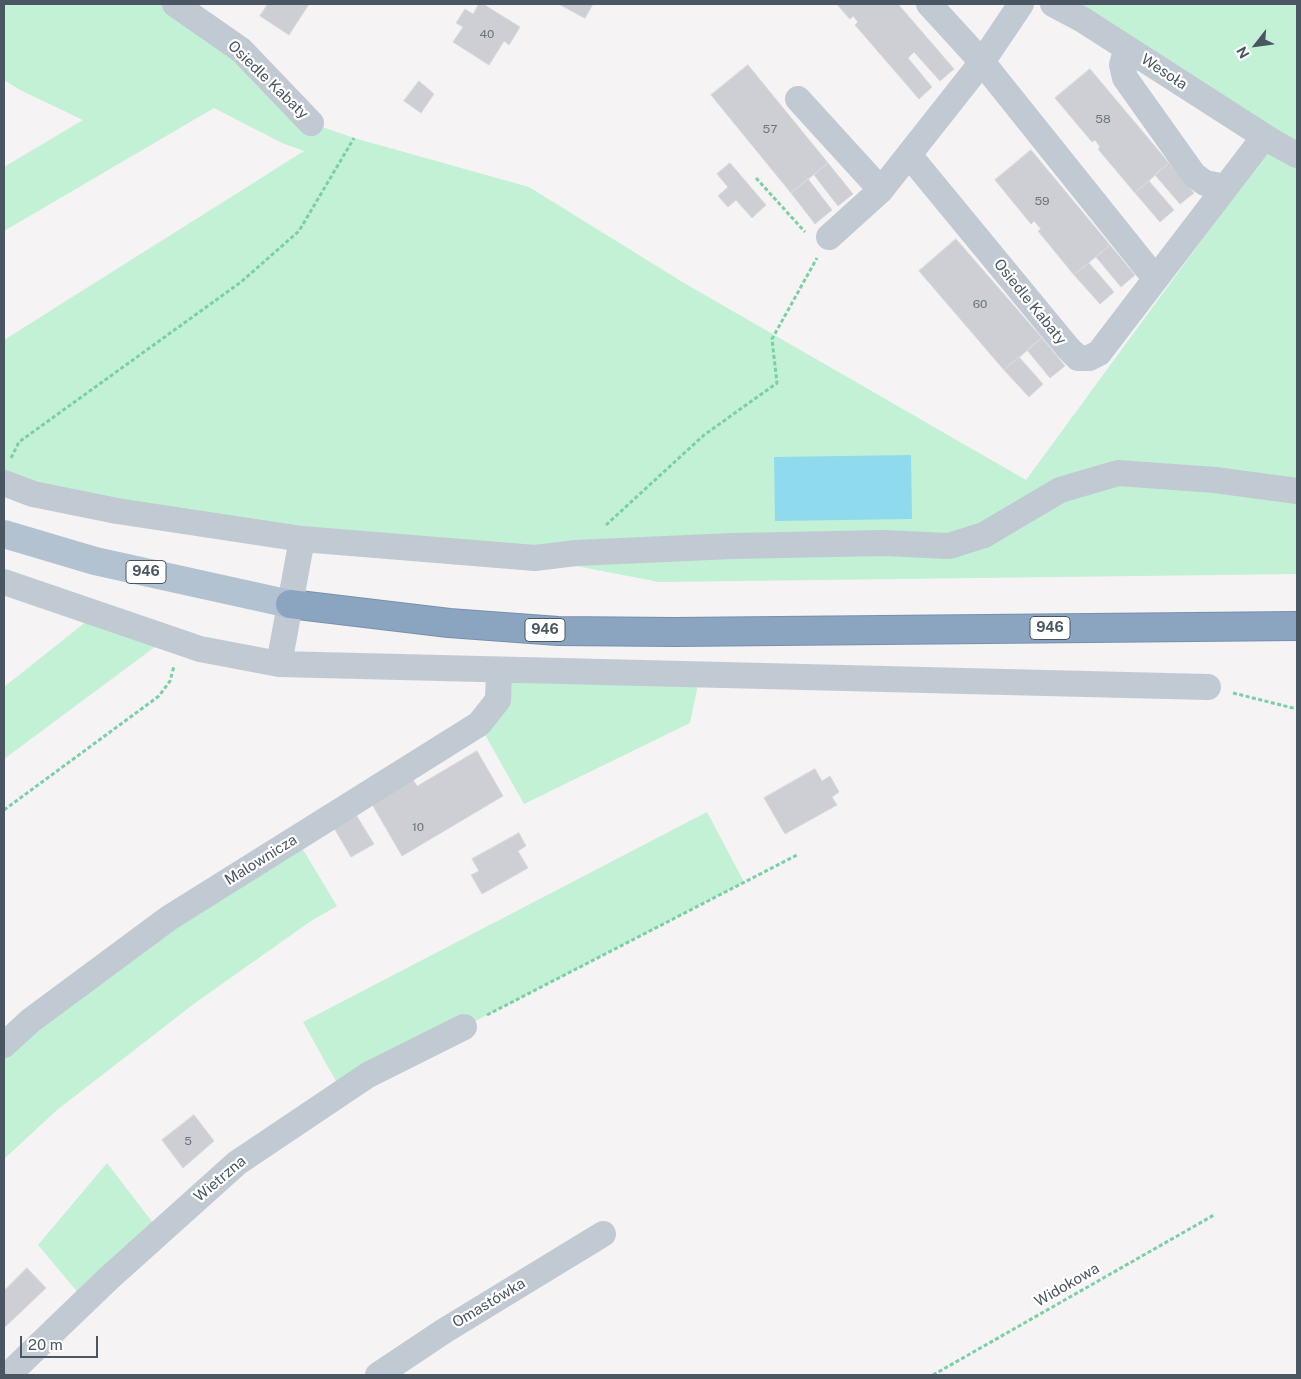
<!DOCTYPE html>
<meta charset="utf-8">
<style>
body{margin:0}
#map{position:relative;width:1301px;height:1379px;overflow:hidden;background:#f5f3f3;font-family:"Public Sans",sans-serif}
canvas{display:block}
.frame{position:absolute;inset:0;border:5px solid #4a5661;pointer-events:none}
.north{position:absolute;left:1231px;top:20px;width:50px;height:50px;-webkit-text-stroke:4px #fff;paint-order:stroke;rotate:240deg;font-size:14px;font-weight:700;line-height:20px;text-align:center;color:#4a5661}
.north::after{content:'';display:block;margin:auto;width:18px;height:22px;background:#4a5661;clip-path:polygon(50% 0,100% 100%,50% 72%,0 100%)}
.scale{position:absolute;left:20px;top:1336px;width:78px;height:22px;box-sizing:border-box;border:2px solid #4a5661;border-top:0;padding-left:6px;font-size:15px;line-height:18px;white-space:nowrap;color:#4a5661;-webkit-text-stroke:4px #fff;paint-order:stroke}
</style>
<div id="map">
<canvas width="1301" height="1379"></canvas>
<div class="frame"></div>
<div class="north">N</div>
<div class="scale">20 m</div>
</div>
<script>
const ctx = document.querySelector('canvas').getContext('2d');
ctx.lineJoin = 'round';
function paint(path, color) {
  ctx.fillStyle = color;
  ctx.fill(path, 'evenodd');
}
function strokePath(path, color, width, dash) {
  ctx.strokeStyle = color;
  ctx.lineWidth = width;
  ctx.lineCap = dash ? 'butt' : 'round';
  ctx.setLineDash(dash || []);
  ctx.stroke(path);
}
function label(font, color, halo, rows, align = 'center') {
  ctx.font = font + ' "Public Sans",sans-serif';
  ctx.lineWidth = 4.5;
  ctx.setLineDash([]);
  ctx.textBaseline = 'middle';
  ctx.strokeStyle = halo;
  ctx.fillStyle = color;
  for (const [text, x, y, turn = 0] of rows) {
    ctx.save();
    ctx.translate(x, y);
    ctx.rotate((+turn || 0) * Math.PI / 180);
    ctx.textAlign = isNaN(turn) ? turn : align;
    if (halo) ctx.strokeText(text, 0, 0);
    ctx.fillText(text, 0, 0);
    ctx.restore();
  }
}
const green = new Path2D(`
 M4 4H175L311 123 354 138 529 187 684 283 1026 480 1273 143 1053 4H1297V574L659 582 535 558 302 539 4 483V340L304 151 282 143 214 108 4 231V167L83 120 20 90 4 80Z
 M97 613 167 638 4 759V687Z
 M499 670 700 675 690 723 524 804 479 724Z
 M707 812 744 882 464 1027 342 1092 303 1022Z
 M296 838 337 906 311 921 195 1003 57 1110 4 1159V1045Z
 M107 1163 160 1232 85 1301 38 1245Z`);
const water = new Path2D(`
 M911 455 912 519 775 521 774 457Z`);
const building = new Path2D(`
 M268 4H309L289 35 260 16Z
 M479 4H483L520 27 509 45 504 41 489 65 453 42 463 27 456 23 465 9 473 14Z
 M559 4H593L585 18Z
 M837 4H898L954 69 940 81 914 52 908 58 932 87 919 99 855 25 858 22 853 16 850 19Z
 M748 65 828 163 791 193 711 95Z
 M1090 69 1169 163 1135 193 1098 149 1100 147 1095 140 1092 142 1055 98Z
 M419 81 434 94 421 113 404 101Z
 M1031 150 1110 245 1074 275 1038 231 1041 229 1034 221 1031 224 995 180Z
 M730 163 766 205 752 218 736 200 728 207 718 196 728 187 717 174Z
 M828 163 853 194 838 206 814 175Z
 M1169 163 1194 193 1180 204 1155 175Z
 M808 179 832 210 815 224 791 193Z
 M1149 181 1174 210 1160 222 1135 193Z
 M956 239 1042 338 1004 370 919 271Z
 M1110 245 1135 275 1121 287 1096 257Z
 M1089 263 1114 292 1100 304 1074 275Z
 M1042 338 1065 366 1050 378 1027 350Z
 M1019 357 1043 384 1029 397 1004 370Z
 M477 751 503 796 402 856 369 799 410 775 417 786Z
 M815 769 822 781 830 776 839 792 832 797 837 805 785 834 764 798Z
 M356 815 374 844 351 857 334 828Z
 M519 833 526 846 518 851 528 868 482 894 471 875 479 871 472 859Z
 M194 1115 214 1141 183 1168 162 1140Z
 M27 1268 46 1288 5 1327 4 1325V1291Z`);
const path = new Path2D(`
 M756 178 805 232
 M11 458 19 442 241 282 299 231 354 138
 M606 525 704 435 777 383 772 339 817 258
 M1233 693 1297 709
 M4 810 159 696 170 681 174 666
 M487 1015 797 855
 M933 1375 1214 1215`);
const minor = new Path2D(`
 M175 4 241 50 311 123
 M929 4 982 62 1155 278
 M1053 4 1083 20 1273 142 1297 155
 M1127 48 1122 65 1125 78 1194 175 1205 183 1225 187
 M798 99 881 190
 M909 155 1068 348 1078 358H1089L1099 353 1264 137
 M829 237 881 190 982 62 1021 4
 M4 483 33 494 117 511 302 539 535 558 576 553 732 546 884 543 949 546 984 535 1060 490 1118 473 1215 480 1297 491
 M4 582 200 649 279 664 1208 687
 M279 664 302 539
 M4 1045 30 1021 169 918 479 724 498 700 499 670
 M8 1375 109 1278 237 1163 368 1075 464 1027
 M378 1375 444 1331 603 1234`);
const major = new Path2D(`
 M4 534 95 561 290 604`);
const highway = new Path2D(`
 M290 604 449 623 558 631 675 632 1297 626`);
const numberNames = [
 ["40",487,34],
 ["58",1103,119],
 ["57",770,129],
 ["59",1042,201],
 ["60",980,304],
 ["10",418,827],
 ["5",188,1141]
];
const shields = [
 [146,572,40],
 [1050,628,40],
 [545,630,40]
];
const shieldNames = [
 ["946",146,572],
 ["946",1050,628],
 ["946",545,630]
];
const streetNames = [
 ["Wesoła",1164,72,33],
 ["Osiedle Kabaty",268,80,44],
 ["Osiedle Kabaty",1030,302,51],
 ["Malownicza",261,860,-32],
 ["Wietrzna",220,1179,-40],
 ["Widokowa",1067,1285,-30],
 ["Omastówka",489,1303,-31]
];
paint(green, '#c3f1d5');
paint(water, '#90daee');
paint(building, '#cdcfd5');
strokePath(building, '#d7d9de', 1);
strokePath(highway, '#7690ad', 30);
strokePath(path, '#7ad0a6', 3, [4, 2.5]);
strokePath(minor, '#c1cad2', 26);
strokePath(major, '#b3c2d1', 28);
strokePath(highway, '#8ba5c1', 28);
label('12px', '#6b747e', null, numberNames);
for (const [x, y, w] of shields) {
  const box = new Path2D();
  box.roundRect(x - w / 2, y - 11.5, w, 23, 4);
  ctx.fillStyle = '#fff';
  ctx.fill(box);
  strokePath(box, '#4a5661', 1);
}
label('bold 14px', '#4a5661', null, shieldNames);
label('15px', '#4a5661', '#fff', streetNames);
</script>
